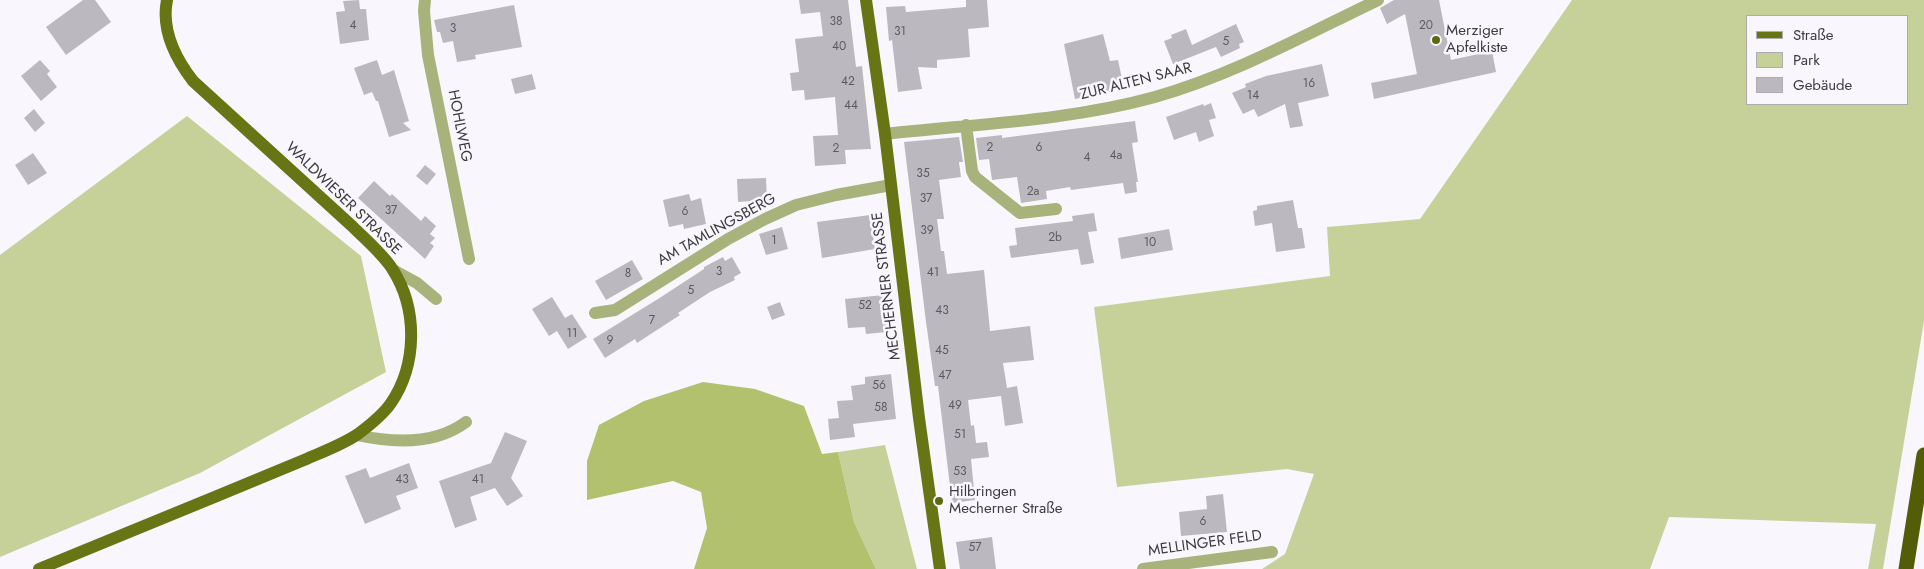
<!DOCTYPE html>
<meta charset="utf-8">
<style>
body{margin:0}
#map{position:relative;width:1924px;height:569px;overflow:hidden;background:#f9f7fd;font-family:Jost,sans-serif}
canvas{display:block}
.legend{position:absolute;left:1746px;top:15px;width:162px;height:90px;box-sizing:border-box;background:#f9f7fd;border:1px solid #adacb0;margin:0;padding:6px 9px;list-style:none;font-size:15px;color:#3c3b3d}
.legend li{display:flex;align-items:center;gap:10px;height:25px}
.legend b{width:25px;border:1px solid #adacb0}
</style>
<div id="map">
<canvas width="1924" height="569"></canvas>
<ul class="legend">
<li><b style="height:6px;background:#687514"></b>Straße</li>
<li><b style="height:14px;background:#c6d19a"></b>Park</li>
<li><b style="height:14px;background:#bbb9bf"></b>Gebäude</li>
</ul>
</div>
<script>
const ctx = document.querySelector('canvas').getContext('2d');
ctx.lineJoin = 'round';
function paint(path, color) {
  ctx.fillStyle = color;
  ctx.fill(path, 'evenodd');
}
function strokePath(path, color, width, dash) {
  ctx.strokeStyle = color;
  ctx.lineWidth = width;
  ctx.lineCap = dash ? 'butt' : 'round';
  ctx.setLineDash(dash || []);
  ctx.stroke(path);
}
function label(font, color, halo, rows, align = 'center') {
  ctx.font = font + ' Jost,sans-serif';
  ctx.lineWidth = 5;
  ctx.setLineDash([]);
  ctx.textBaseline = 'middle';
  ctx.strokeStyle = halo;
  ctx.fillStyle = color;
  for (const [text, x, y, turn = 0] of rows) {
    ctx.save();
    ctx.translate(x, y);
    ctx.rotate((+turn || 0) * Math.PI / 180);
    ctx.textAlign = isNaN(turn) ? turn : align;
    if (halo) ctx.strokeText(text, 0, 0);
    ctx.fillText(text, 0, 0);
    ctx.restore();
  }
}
const green = new Path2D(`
 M1572 0H1924V321L1883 569H1868L1876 524 1669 517 1650 569H1262L1285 554 1314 474 1287 469 1117 487 1094 307 1330 276 1327 227 1420 219ZM1748 16H1908V104H1748Z
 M187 116 361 256 386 372 200 473 0 557V255Z
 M885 445 917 569H876L854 522 838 452Z`);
const forest = new Path2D(`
 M703 382 755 389 804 406 822 454 838 452 854 522 876 569H694L707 528 701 492 673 481 587 500V461L599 425 644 401Z`);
const building = new Path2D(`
 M83 0H95L111 22 66 55 46 27Z
 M359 0 360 9H366L369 40 340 44 336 12 345 11 343 1Z
 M799 0H848L856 67 862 66 871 149 845 150 846 164 815 166 813 136 838 135 835 97 805 100 804 90 792 91 790 73 799 72 795 39 823 36 820 12 801 14Z
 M966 0H987L989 27 968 29 970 57 937 60V68L918 67 922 89 898 92 892 40 889 41 886 7 905 6 906 12 966 7Z
 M1394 0H1439L1451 60 1492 51 1496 72 1374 99 1371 83 1417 74 1405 14 1387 24 1380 8Z
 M514 5 522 47 475 55 476 59 457 62 453 41 443 43 440 32H437L434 20Z
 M1236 24 1244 42 1239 44 1240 48 1221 57 1216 47 1173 64 1164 41 1172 38 1171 35 1186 29 1192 45Z
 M1103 34 1110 61 1118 60 1124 88 1075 99 1064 44Z
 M40 60 50 71 47 74 57 87 41 101 21 76Z
 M377 60 382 75 394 70 409 121 403 123 411 130 389 137 378 101H376L372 92 364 95 354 68Z
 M1322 64 1329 96 1298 103 1303 126 1290 128 1285 104 1258 117 1254 109 1243 114 1232 93 1246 87 1245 84 1266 76Z
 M532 74 536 89 515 94 511 79Z
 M1211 103 1216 118 1209 120 1214 136 1199 142 1196 132 1174 140 1166 117 1203 104 1204 106Z
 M34 109 45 123 35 132 24 118Z
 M1135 121 1138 142 1132 143 1138 182H1136L1137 192 1125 194 1123 183 1071 190 1070 187 1046 191 1047 199 1021 203 1017 177 992 180 989 159 979 160 976 138 1002 135V138Z
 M959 137 963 162H959L961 177 939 180 944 219H937L941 251H944L947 274 984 270 990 331 1030 326 1034 360 1003 363 1007 388 1017 386 1023 423 1005 426 1001 396 968 400 971 426 974 425 976 443 987 442 989 457 971 459 975 500 952 503 938 386H935L926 322 904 142Z
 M33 153 47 173 28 185 15 165Z
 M425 165 436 174 427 185 416 176Z
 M766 178 767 200 738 202 737 179Z
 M374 181 390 196 392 194 421 221 425 216 436 226 430 234 435 238 430 243 434 246 425 259 358 198Z
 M689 194 691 201 701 198 706 224 684 229 683 224 669 227 663 200Z
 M1293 200 1298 228H1302L1305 248 1276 252 1272 223 1255 226 1253 211 1257 210V206Z
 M1094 213 1097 231 1088 232 1094 263 1081 265 1078 249 1011 258 1009 246 1017 245 1015 228 1073 221 1072 216Z
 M870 215 875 249 822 258 817 222Z
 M782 227 788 249 766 255 759 234Z
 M1169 229 1173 250 1121 259 1118 238Z
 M723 257 725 261 732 257 741 273 734 277 735 280 710 292 678 313 680 315 637 343 635 339 605 358 593 339 658 299 704 269V267Z
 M632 260 643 279 606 300 595 281Z
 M883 295 887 332 866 334 865 327 848 328 845 299Z
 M552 297 565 318 572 314 587 337 568 349 557 331 549 336 532 309Z
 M780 302 785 315 772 320 767 307Z
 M891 374 896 419 853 424 855 437 830 440 828 419 839 418 837 401 853 400 851 386 865 384V377Z
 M505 432 527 441 511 478 523 496 507 506 495 488 470 497 477 520 455 528 439 481 491 463Z
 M409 463 418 488 396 496 401 509 365 524 345 476 366 468 370 478Z
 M1223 494 1227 532 1181 536 1179 512 1207 509 1206 496Z
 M992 537 996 569H960L956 542Z`);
const minor = new Path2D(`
 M425 0 424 11 428 55 469 259
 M966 125 972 171 975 177 1020 213 1056 209
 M885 134C975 124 1068 121 1155 97 1233 75 1305 35 1378 0
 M393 270 417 283 436 299
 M595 313 615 310 728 239 765 219 796 205 836 195 891 185
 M357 435C393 443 435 445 466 422
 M1143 569 1272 552`);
const major = new Path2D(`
 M866 0 885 134 919 418 940 569
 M39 569C98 545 158 520 217 496 246 484 275 472 304 460 322 452 342 445 358 434 370 425 383 415 391 403 417 365 418 310 393 270 383 254 366 240 352 226L193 81C176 59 161 30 167 0`);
const highway = new Path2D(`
 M1906 569 1924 455`);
const markers = [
 [1436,40,5,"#5d690f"],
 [939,501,5,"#5d690f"]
];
const numberNames = [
 ["38",836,22],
 ["4",353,26],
 ["20",1426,26],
 ["3",453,29],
 ["31",900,32],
 ["5",1226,42],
 ["40",839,47],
 ["42",848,82],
 ["16",1309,84],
 ["14",1253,96],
 ["44",851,106],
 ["2",990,148],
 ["6",1039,148],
 ["2",836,149],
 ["4a",1116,156],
 ["4",1087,158],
 ["35",923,174],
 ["2a",1033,192],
 ["37",926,199],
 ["37",391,211],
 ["6",685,212],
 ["39",927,231],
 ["2b",1055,238],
 ["1",774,241],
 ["10",1150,243],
 ["3",719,272],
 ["41",933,273],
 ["8",628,274],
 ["5",691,291],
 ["52",865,306],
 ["43",942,311],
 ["7",652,321],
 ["11",572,334],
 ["9",610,341],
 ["45",942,351],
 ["47",945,376],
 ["56",879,386],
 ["49",955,406],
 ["58",881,408],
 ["51",960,435],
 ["53",960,472],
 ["43",402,480],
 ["41",478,480],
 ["6",1203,522],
 ["57",975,548]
];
const poiNames = [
 ["Merziger",1446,31],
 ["Apfelkiste",1446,48],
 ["Hilbringen",949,492],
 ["Mecherner Straße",949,509]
];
const streetNames = [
 ["ZUR ALTEN SAAR",1136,82,-14],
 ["HOHLWEG",459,126,79],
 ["WALDWIESER STRASSE",343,199,44],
 ["AM TAMLINGSBERG",717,230,-29],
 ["MECHERNER STRASSE",887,286,-97],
 ["MELLINGER FELD",1205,544,-8]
];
paint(green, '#c6d19a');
paint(forest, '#b2c16d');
paint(building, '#bbb9bf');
strokePath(minor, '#a8b37b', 12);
strokePath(major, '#687514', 12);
strokePath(highway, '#535d07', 15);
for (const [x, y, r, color] of markers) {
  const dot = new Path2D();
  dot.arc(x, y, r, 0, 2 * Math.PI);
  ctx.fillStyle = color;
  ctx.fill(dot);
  strokePath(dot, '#f9f7fd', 2);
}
label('12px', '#5c5a5e', null, numberNames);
label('15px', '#3c3b3d', '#f9f7fd', poiNames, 'left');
label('15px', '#3c3b3d', '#f9f7fd', streetNames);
</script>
